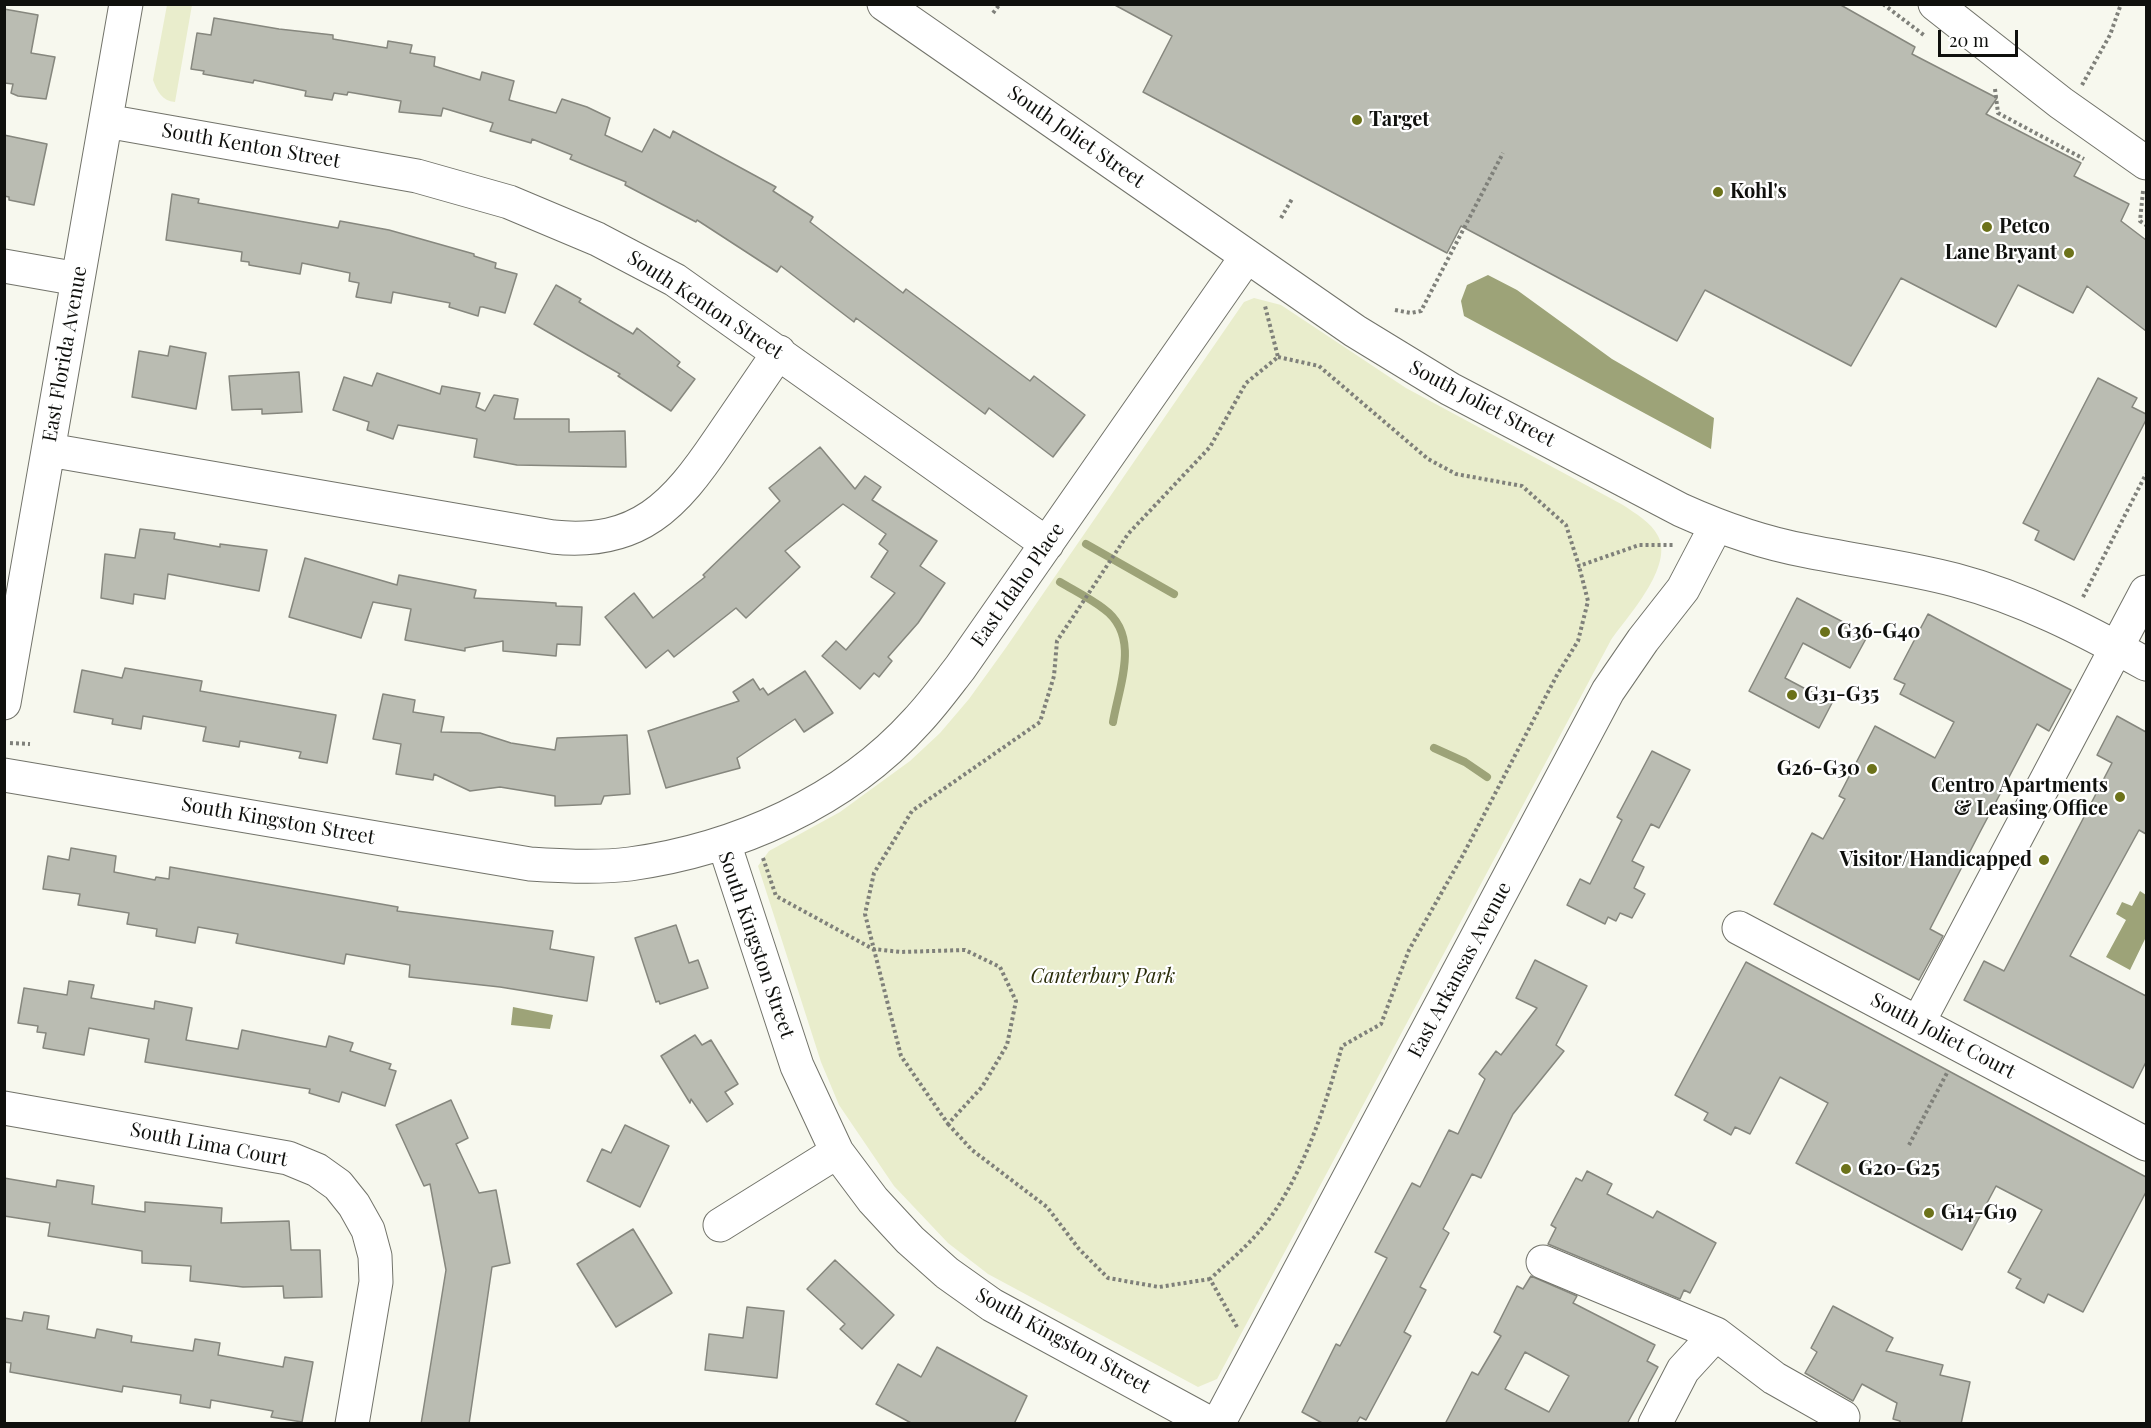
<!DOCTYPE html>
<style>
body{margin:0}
#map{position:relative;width:2151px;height:1428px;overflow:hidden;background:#f7f8ee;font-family:"Playfair Display",serif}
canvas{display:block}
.frame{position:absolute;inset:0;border:6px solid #0f100d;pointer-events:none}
.scale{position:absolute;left:1938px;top:30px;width:80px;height:27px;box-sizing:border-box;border:3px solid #0f100d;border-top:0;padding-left:8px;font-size:18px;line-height:21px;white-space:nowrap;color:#0f100d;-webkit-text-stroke:4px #fff;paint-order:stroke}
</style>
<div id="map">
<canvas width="2151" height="1428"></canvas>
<div class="frame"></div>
<div class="scale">20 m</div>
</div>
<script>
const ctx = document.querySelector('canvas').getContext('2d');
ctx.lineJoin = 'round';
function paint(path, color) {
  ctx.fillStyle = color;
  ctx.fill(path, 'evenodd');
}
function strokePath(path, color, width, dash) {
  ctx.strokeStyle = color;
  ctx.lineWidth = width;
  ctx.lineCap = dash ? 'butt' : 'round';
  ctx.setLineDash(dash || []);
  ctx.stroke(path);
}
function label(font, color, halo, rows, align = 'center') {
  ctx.font = font + ' "Playfair Display",serif';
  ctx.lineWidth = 4.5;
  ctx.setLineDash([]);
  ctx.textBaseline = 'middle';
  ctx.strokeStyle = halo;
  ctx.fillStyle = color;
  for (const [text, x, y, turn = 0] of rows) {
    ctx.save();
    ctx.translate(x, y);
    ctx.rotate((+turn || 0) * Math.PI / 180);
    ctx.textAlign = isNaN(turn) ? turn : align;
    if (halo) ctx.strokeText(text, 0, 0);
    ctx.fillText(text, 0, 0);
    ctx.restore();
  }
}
const green = new Path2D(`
 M167 5H192L175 102C162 101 157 91 153 80Z
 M1254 298 1281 305 1406 388 1623 505C1636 514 1651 522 1658 536 1674 566 1628 616 1611 640L1217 1379 1198 1387 988 1274 948 1243 894 1186 839 1105 821 1062 758 866 769 851 840 812 910 761 940 733 969 699 1005 649 1244 302Z`);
const water = new Path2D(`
 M1488 275 1517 290 1612 359 1714 418 1711 449 1464 316 1461 301 1467 285Z
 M2140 891 2146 895V937L2130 970 2106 957 2126 920 2116 914 2122 902 2132 906Z
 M513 1007 553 1015 550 1029 511 1025Z`);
const stream = new Path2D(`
 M1086 544 1174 594
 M1060 582C1075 591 1091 599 1104 609 1141 636 1119 686 1113 722
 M1434 748 1465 762 1487 777`);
const building = new Path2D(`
 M1113 4H1839L1915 47 1912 54 1997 98 1986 114 2081 163 2074 176 2129 204 2121 221 2146 240V331L2087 286 2073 313 2018 285 1996 327 1901 278 1851 366 1705 290 1677 341 1461 226 1447 253 1143 92 1172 36Z
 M4 9 38 15 31 53 55 57 46 99 18 96 11 93 13 84 4 83Z
 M214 18 279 29 333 35V39L387 48 388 41 412 45 410 53 435 57 434 66 480 80 482 72 514 81 509 100 556 113 562 99 587 107 610 118 605 135 642 152 654 129 670 138 673 131 776 187 773 191 813 217 810 222 903 293 906 289 1030 381 1034 376 1085 415 1053 457 989 408 985 414 856 318 854 322 781 266 777 272 697 220 696 222 625 185 626 182 570 159 572 155 532 139 531 143 490 131 493 123 443 108 441 116 399 112 401 101 348 92 347 95 334 93 332 100 305 96 306 91 254 80 253 83 203 74 204 71 191 69 197 33 211 35Z
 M4 135 47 144 34 205 9 200V197L4 196Z
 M172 194 199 199 198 203 338 228 340 221 389 230 474 254V256L496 263 495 268 517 274 505 313 483 307H480L478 316 449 307 450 303 393 292 391 303 356 297 359 283 349 281 350 273 302 263 300 274 249 265V262L241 261 242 252 166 240Z
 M556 285 581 299 579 302 633 334 637 328 680 362 677 366 695 379 671 411 618 376 620 374 534 324Z
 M170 346 206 353 196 409 132 397 139 351 168 356Z
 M299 372 302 412 262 414V409L232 410 229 376Z
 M377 373 440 394 442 386 480 393 476 407 485 411 494 395 518 399 514 419H569V432L625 431 626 467 517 465 474 457 477 439 398 425 393 439 367 430 369 422 333 410 344 377 372 386Z
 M2098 378 2137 398 2132 407 2146 414V420L2074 560 2035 540 2039 531 2023 523Z
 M820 447 855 489 865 476 881 487 872 500 937 541 920 566 945 583 918 623 888 657 892 661 879 677 874 673 860 689 822 656 836 641 846 650 895 593 871 577 888 551 879 544 886 534 843 504 785 551 800 567 746 618 736 608 674 657 668 650 646 668 605 617 634 593 653 618 705 577 703 575 780 501 769 488Z
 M140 529 175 533 174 539 220 547V544L267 550 259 591 168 574 165 599 134 594 133 604 101 598 105 554 135 558Z
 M305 558 397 585 399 575 476 590 474 598 556 603V606L582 607 580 645 557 644 556 656 503 651V641L465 648V651L405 640 411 609 373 602 361 638 289 617Z
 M1797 598 1868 635 1850 668 1803 643 1785 678 1832 703 1819 728 1749 691Z
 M1928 614 2071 690 2049 731 2037 724 1980 832 1930 929 1943 936 1919 980 1774 904 1812 833 1823 839 1845 799 1839 796 1875 726 1935 758 1954 722 1900 694 1905 684 1894 679Z
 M125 668 202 681 200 691 336 715 327 763 299 758 301 752 240 741 239 747 203 741 206 727 143 716 141 729 112 724 113 719 74 712 82 670 122 678Z
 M805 671 833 713 804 732 795 719 737 758 740 768 666 788 648 731 739 701 733 692 753 679 760 690 763 688 768 695Z
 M383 694 415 700 413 712 444 717 441 732 480 733 511 743 555 750 557 738 627 735 630 794 604 796 601 804 555 806V796L500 787 470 791 434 774 433 780 396 774 401 744 373 739Z
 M2117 716 2146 732V834L2139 830 2070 956 2146 996V1062L2133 1088 1964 1000 1984 961 2004 971 2112 763 2097 755Z
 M1652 751 1690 770 1659 828 1651 824 1632 861 1644 867 1634 888 1645 894 1632 918 1620 913 1616 921 1608 917 1605 924 1567 905 1580 879 1590 884 1622 820 1617 817Z
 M71 848 116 856 114 872 155 880 156 877 169 879 170 867 398 907 397 911 553 931 550 949 594 957 587 1001 500 987 409 977 410 965 346 954 344 964 236 943 238 934 198 927 195 943 156 936 157 929 127 924 129 913 78 905 80 894 43 889 48 856 69 860Z
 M676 925 689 963 698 960 708 988 660 1004 659 1001 656 1002 635 938Z
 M1535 960 1587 986 1556 1045 1564 1051 1513 1114 1481 1178 1472 1174 1443 1229 1449 1233 1420 1287 1426 1290 1404 1332 1411 1336 1366 1420 1360 1417 1356 1424H1324L1302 1412 1336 1344 1340 1346 1387 1258 1375 1252 1412 1183 1420 1187 1449 1130 1458 1134 1485 1079 1479 1074 1496 1051 1501 1055 1537 1008 1516 998Z
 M1746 962 2146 1177V1192L2083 1312 2048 1294 2044 1303 2016 1288 2021 1279 2008 1272 2042 1210 1996 1186 1962 1250 1796 1163 1828 1103 1780 1077 1750 1134 1735 1127 1731 1135 1704 1120 1708 1113 1675 1095Z
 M69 981 94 985 91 998 154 1009 155 1001 192 1008 186 1040 238 1049 242 1030 326 1047 329 1036 353 1043 350 1051 391 1064 389 1069 396 1071 385 1106 342 1092 339 1102 309 1093 310 1089 145 1062 149 1039 89 1028 84 1055 43 1048 46 1033 37 1032 38 1026 18 1023 24 988 67 995Z
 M695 1035 702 1045 711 1040 738 1084 725 1092 733 1104 707 1122 691 1099 690 1103 661 1056Z
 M451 1100 468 1138 456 1144 479 1193 496 1190 510 1263 492 1267 469 1424H421L446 1270 430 1184 424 1186 396 1125Z
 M625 1125 669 1146 640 1207 587 1181 602 1149 611 1153Z
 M1587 1171 1612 1184 1607 1194 1653 1218 1657 1211 1716 1243 1690 1293 1684 1290 1680 1299 1548 1244 1556 1228 1551 1225 1576 1178 1582 1181Z
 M4 1178 56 1187 57 1180 94 1186 92 1204 145 1212V1202L222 1208 221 1223 289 1221 291 1250H320L322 1297 284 1298 283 1286 243 1287 190 1281 191 1266 142 1263V1251L48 1236 50 1223 4 1216Z
 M633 1229 672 1293 616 1327 577 1264Z
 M835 1260 894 1315 862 1349 840 1329 845 1324 807 1289Z
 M1531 1276 1577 1296 1573 1303 1655 1345 1647 1361 1658 1367 1627 1424H1445L1472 1372 1478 1375 1501 1336 1494 1332 1517 1286 1523 1289ZM1525 1352 1569 1376 1549 1412 1505 1389Z
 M1833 1306 1893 1338 1886 1351 1943 1365 1940 1375 1970 1382 1961 1424H1900V1421L1893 1419 1897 1403 1862 1384 1853 1401 1805 1373 1817 1352 1811 1348Z
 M747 1307 784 1311 777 1378 705 1370 709 1334 743 1338Z
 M24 1312 49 1316 47 1329 95 1338 97 1329 132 1336 131 1342 193 1351 195 1339 220 1343 218 1355 283 1367 285 1357 313 1362 302 1422 271 1417 273 1411 211 1400 210 1408 180 1403 181 1395 123 1386 122 1392 10 1372 11 1363 4 1362V1318L22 1321Z
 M937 1347 1027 1396 1014 1424H913L876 1404 898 1364 921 1377Z`);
const path = new Path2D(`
 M1883 4 1925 36
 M993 13 1000 4
 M2082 85 2110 35 2121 4
 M1995 89 1998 113 2084 159
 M2143 191 2140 221 2146 225
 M1281 218 1292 199
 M1395 310 1411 313 1421 311 1503 153
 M1278 357 1319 366 1428 459 1456 474 1522 486 1566 525 1579 566 1639 545H1675
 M2083 597 2146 474
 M10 743 30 744
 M763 858 776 896 873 949 901 952 965 950 1000 967 1016 1001 1007 1045 982 1087 948 1124 901 1056 865 914 874 873 912 811 1040 722 1054 676 1057 641 1128 534 1210 447 1246 383 1278 357 1265 306
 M948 1124 972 1150 1047 1207 1079 1249 1108 1278 1159 1287 1210 1279
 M1909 1145 1948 1071
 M1237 1327 1210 1279C1226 1264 1243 1250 1257 1234 1300 1186 1325 1108 1342 1046L1381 1024 1409 950 1463 855 1557 675 1578 641 1588 601 1579 566`);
const minor = new Path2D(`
 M884 4 1355 331 1450 389 1681 510C1721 528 1763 543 1807 551 1856 561 1906 567 1955 580 2023 598 2085 630 2146 664
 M1935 4 2061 103 2146 163
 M106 121 417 176 509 202 597 239 675 280 1047 544
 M4 266 78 279
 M49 450 553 537C639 546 675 505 719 440 739 411 759 381 779 352
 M4 703 126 4
 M4 775 530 864C563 866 597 868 630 864 737 849 844 802 917 721 933 704 946 686 960 668L1247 256
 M724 843 797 1066 837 1152 873 1200 910 1240 947 1273 992 1305 1211 1424
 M1739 928 2146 1144
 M1918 1023 2146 592
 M4 1108 288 1158 317 1170 338 1185 354 1205 368 1230 375 1256 376 1282 352 1424
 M720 1225 837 1152
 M1543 1262 1716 1334 1774 1378 1843 1417
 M1218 1424 1608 691 1643 640 1683 589 1716 526
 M1655 1424 1683 1370 1716 1334`);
const markers = [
 [1357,120,6,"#6c721a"],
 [1718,192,6,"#6c721a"],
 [1987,227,6,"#6c721a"],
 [2069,253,6,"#6c721a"],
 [1825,632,6,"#6c721a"],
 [1792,695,6,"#6c721a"],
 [1872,769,6,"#6c721a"],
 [2120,797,6,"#6c721a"],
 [2044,860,6,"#6c721a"],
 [1846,1169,6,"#6c721a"],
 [1929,1213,6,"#6c721a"]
];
const poiNames = [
 ["Target",1369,120],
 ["Kohl's",1730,192],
 ["Petco",1999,227],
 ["Lane Bryant",2057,253,"right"],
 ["G36-G40",1837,632],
 ["G31-G35",1804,695],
 ["G26-G30",1860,769,"right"],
 ["Centro Apartments",2108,786,"right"],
 ["& Leasing Office",2108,809,"right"],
 ["Visitor/Handicapped",2032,860,"right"],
 ["G20-G25",1858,1169],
 ["G14-G19",1941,1213]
];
const streetNames = [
 ["South Joliet Street",1076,137,35],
 ["South Kenton Street",251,146,10],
 ["South Kenton Street",705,305,33],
 ["East Florida Avenue",65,354,-80],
 ["South Joliet Street",1482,404,28],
 ["East Idaho Place",1018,585,-55],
 ["South Kingston Street",278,821,10],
 ["South Kingston Street",756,945,71],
 ["East Arkansas Avenue",1460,970,-62],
 ["South Joliet Court",1943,1036,28],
 ["South Lima Court",209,1145,11],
 ["South Kingston Street",1063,1341,29]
];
const parkNames = [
 ["Canterbury Park",1103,977]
];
paint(green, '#e9edcc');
paint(water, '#9da378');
strokePath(stream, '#9da378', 8);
paint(building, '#babcb2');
strokePath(building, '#86877e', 1.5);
strokePath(minor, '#72736a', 35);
strokePath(path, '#7f807a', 4, [3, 3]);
strokePath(minor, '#fff', 33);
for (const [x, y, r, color] of markers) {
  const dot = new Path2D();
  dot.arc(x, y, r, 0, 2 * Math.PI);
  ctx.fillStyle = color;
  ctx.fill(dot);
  strokePath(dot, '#fff', 2);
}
label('bold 20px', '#0f100d', '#fff', poiNames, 'left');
label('20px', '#0f100d', '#fff', streetNames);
label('italic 20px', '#2a2d09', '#fff', parkNames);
</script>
